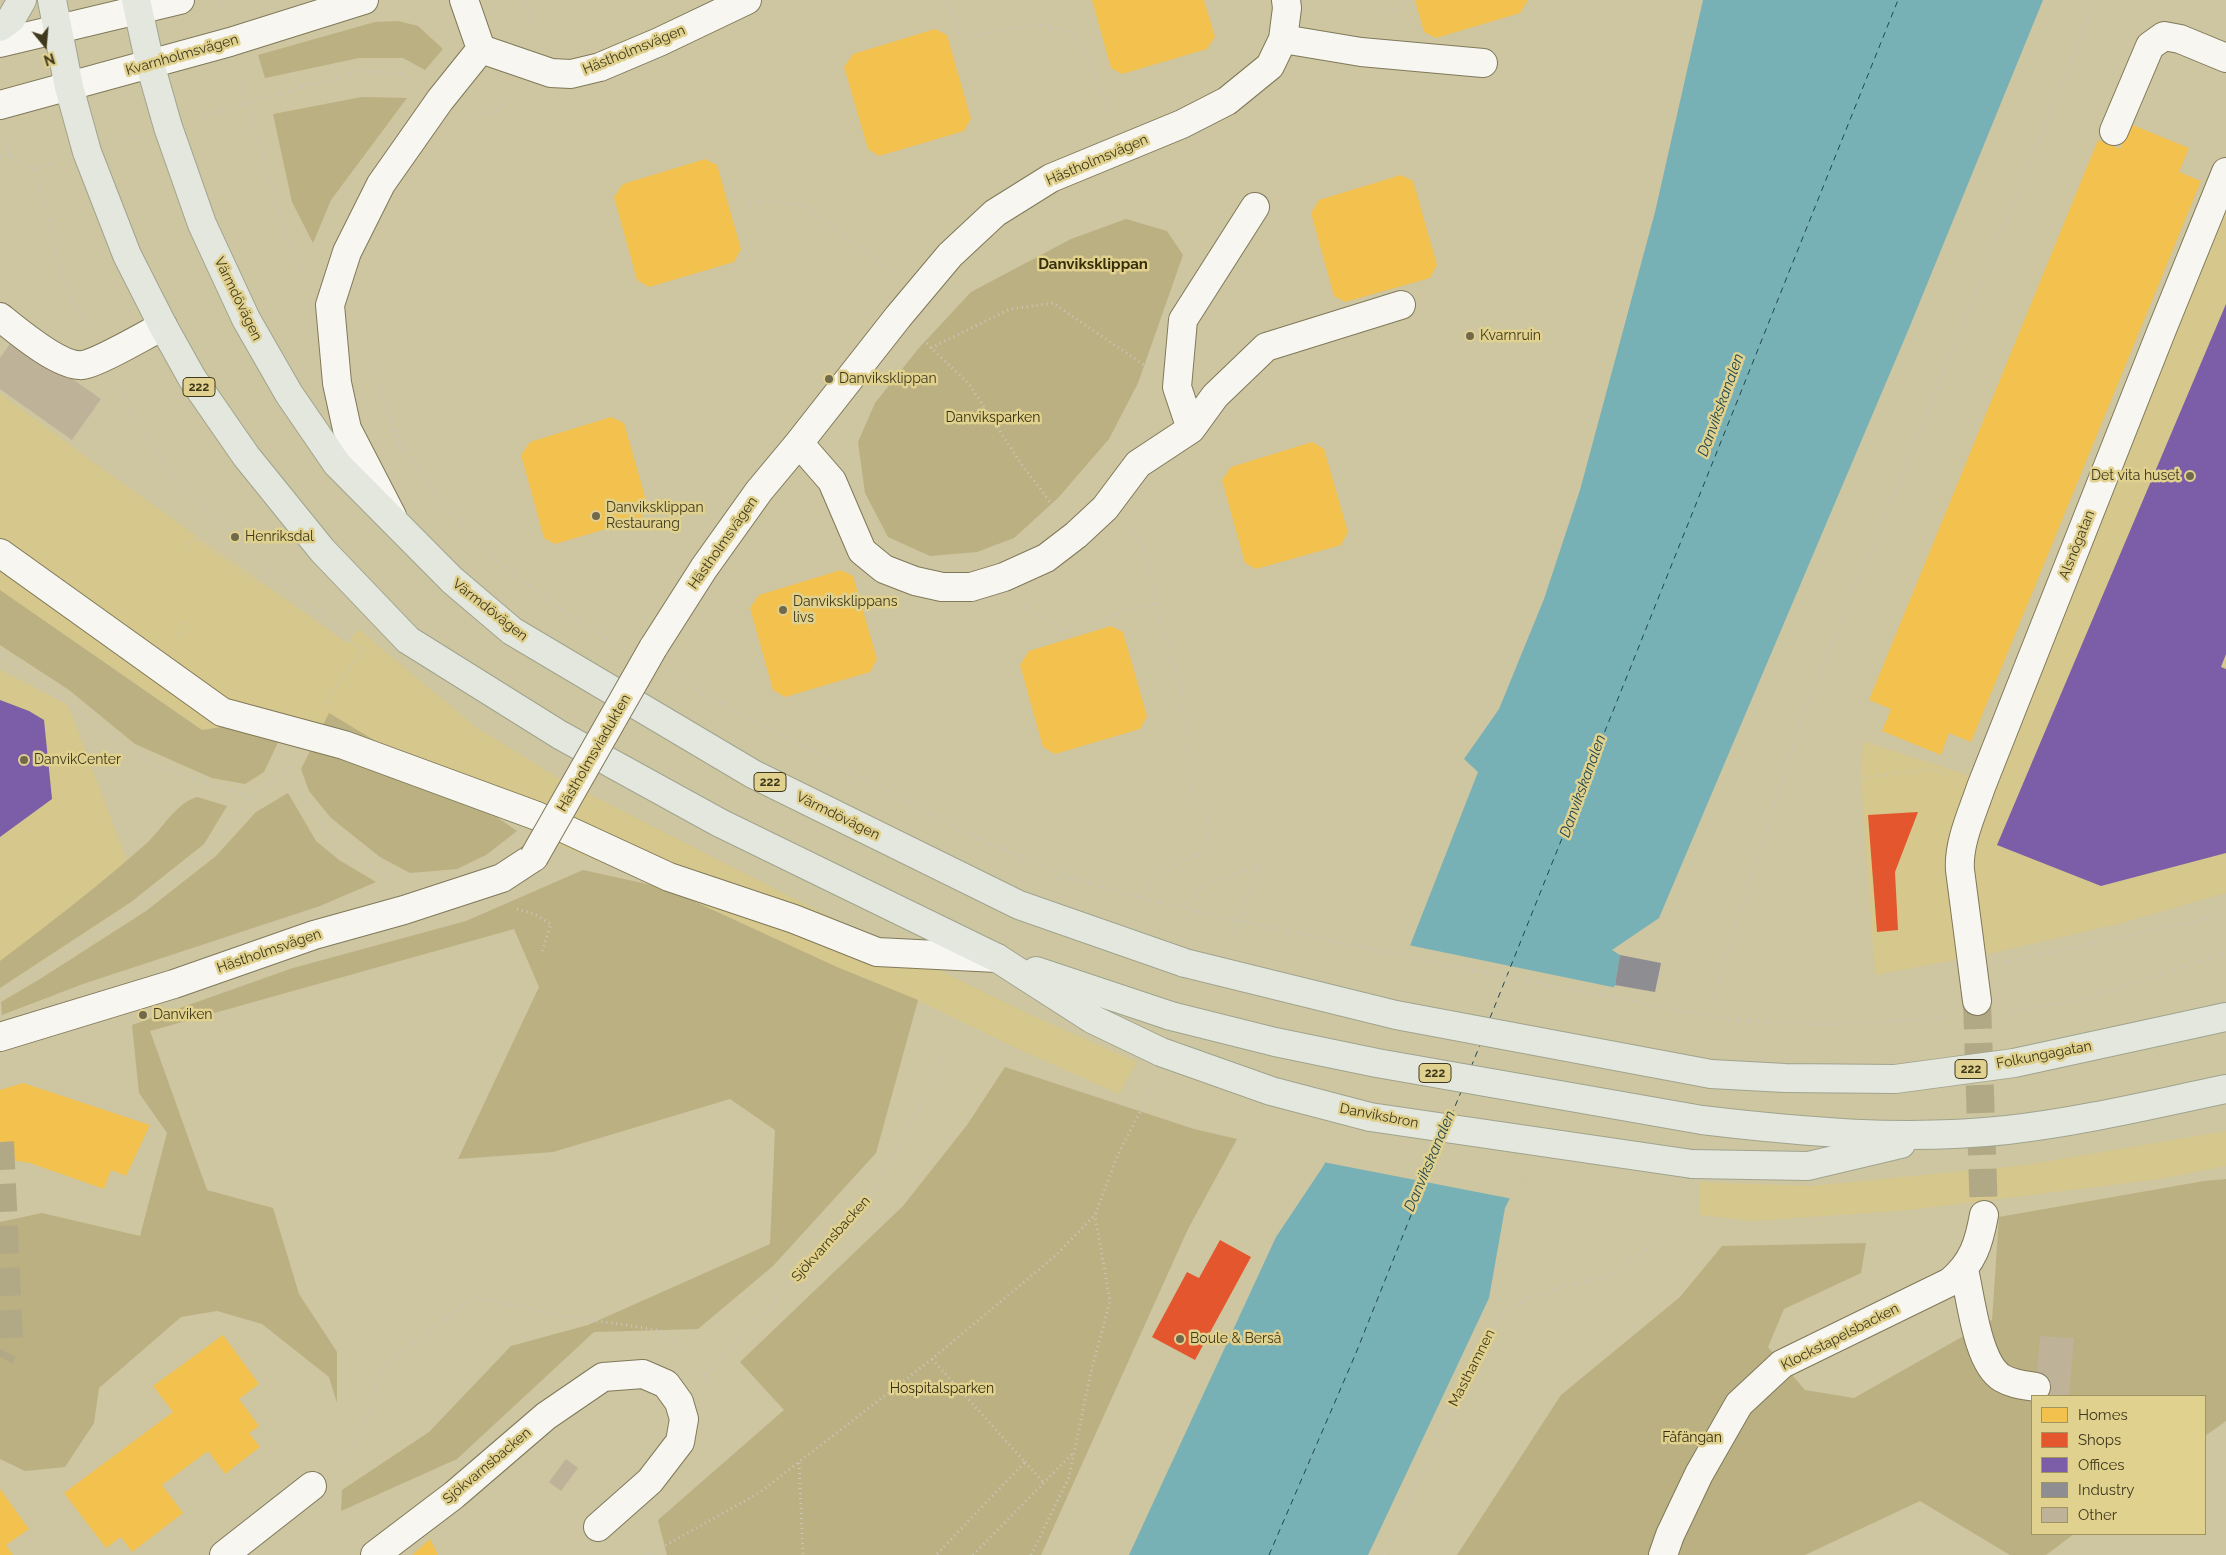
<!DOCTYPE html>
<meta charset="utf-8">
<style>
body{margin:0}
#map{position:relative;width:2226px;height:1555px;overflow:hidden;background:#cec5a1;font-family:Raleway,sans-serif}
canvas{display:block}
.legend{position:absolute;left:2031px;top:1395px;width:175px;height:140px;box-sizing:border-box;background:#e1d18e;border:1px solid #a09460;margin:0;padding:6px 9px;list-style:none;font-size:15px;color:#3f381c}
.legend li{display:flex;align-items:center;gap:10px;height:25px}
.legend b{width:25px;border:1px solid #a09460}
.north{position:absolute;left:20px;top:20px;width:50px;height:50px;-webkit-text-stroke:4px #e1d18e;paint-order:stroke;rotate:163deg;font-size:14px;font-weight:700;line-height:20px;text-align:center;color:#3f381c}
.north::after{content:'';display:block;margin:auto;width:18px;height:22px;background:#3f381c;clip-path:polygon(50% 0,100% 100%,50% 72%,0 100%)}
</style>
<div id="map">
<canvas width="2226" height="1555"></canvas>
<ul class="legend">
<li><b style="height:14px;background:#f2c14e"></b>Homes</li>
<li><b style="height:14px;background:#e4572e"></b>Shops</li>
<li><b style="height:14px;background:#7b5ea7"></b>Offices</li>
<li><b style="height:14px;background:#8d8d92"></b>Industry</li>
<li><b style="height:14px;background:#beb298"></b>Other</li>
</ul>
<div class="north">N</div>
</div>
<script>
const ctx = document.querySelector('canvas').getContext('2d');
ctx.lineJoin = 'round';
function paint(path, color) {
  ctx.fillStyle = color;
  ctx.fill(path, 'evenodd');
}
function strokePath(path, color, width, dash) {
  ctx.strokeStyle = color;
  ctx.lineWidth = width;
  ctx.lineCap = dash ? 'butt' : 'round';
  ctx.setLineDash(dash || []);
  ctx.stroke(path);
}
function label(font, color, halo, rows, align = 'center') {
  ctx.font = font + ' Raleway,sans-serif';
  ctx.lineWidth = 5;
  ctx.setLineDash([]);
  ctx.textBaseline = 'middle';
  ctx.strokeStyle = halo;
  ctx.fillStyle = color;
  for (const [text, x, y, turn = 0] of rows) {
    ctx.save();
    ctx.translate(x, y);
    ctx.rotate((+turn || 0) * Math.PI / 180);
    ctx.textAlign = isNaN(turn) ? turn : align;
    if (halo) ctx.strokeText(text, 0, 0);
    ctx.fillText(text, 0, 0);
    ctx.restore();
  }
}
const built = new Path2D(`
 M2226 168V893L2118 924 1997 952 1875 975 1861 778 1863 741 1979 779Z
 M0 393 97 465 347 643 358 629 476 727 560 779 844 924 1031 1015 1137 1062 1119 1094 1016 1048 917 1000 837 967 665 888 566 848 499 811 275 719 202 730 0 590Z
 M0 670 68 705 132 874 0 970Z
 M2226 1131V1166L2160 1179 1910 1210 1753 1221 1699 1215 1700 1182 1811 1186 2026 1165Z`);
const green = new Path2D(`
 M398 21 418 26 443 49 425 70 403 58H359L265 78 258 55 375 22Z
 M362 97 407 98 331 200 313 243 292 202 273 114Z
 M1126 219 1167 231 1183 255 1138 383 1109 439 1058 498 1014 538 977 552 930 556 888 537 865 493 858 442 875 403 918 349 971 292 1071 239Z
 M0 590 202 730 275 719 281 736 264 772 245 784 212 778 135 744 69 690 0 645Z
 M329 713 457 790 517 831 486 855 457 869 410 873 380 857 331 818 309 791 301 769Z
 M288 793 316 841 339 860 376 882 320 906 83 984 2 1015 1 1002 40 979 146 911 216 856 256 812Z
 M197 797 227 806 204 844 131 902 0 988V961C50 923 100 885 147 843 163 828 175 804 197 797Z
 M583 870 665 888 837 967 918 1000 876 1153 773 1266 698 1329 594 1332 457 1459 341 1511 342 1490 429 1432 511 1346 588 1325 770 1244 775 1130 730 1099 553 1152 458 1159 539 987 514 929 150 1031 207 1190 273 1208 299 1294 337 1352V1403L329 1377 262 1324 217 1311 181 1317 99 1388 94 1423 65 1467 25 1471 0 1459V1222L42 1213 140 1236 167 1133 139 1093 132 1025 293 968 466 921Z
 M1005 1067 1194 1129 1237 1139 1188 1229 1041 1555H667L658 1520 784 1410 740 1362 903 1206 967 1125Z
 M2226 1179V1421L2205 1436V1396H2032V1534H2074L2046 1555H2010L1920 1501 1805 1555H1457L1561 1395 1680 1297 1722 1246 1866 1243 1861 1273 1784 1309 1768 1347 1805 1390 1854 1398 1992 1320 1999 1217 2204 1181Z`);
const water = new Path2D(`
 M1703 0H2043L1910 326 1659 918 1612 950 1620 955 1615 985 1505 1208 1489 1298 1368 1555H1129L1276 1237 1324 1165 1478 772 1464 759 1499 709 1544 599 1580 490 1655 212Z`);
const pier = new Path2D(`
 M1408 945 1617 988 1513 1199 1323 1162Z`);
const homes = new Path2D(`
 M1092 0H1204L1215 37 1207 49 1122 74 1111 68Z
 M1415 0H1528L1520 13 1436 38 1424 32Z
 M935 29 947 35 971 119 964 131 879 156 868 149 844 67 853 54Z
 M2130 124 2189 148 2179 172 2201 181 1971 742 1949 733 1941 755 1882 731 1891 709 1869 700 2098 140 2120 149Z
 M705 159 717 165 741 249 734 262 649 287 637 280 614 197 623 184Z
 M1401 175 1413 181 1437 265 1430 278 1345 302 1334 296 1311 213 1319 200Z
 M611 417 624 423 648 507 640 519 555 544 544 538 521 455 530 442Z
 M1312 442 1324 449 1348 532 1341 545 1256 569 1245 563 1222 480 1231 467Z
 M841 570 853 576 877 659 870 672 785 697 773 690 750 608 759 595Z
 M1111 626 1123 632 1147 716 1140 729 1055 754 1043 747 1020 665 1029 651Z
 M23 1083 150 1125 126 1176 111 1170 104 1189 30 1163 0 1158V1090Z
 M223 1335 259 1384 239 1399 259 1426 249 1433 260 1447 225 1474 208 1451 162 1485 183 1513 132 1552 121 1537 106 1548 64 1493 173 1412 153 1386Z
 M0 1489 29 1529 6 1545 13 1555H0Z
 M430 1539 438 1555H412Z`);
const shops = new Path2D(`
 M1918 812 1895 872 1898 930 1877 932 1868 815Z
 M1220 1240 1251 1257 1195 1360 1152 1337 1187 1272 1199 1278Z`);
const offices = new Path2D(`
 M2226 304V654L2221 667 2226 669V853L2101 886 1997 845Z
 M0 700 29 711 44 720 52 799 0 837Z`);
const industry = new Path2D(`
 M1620 955 1661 963 1655 992 1615 985Z`);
const ferry = new Path2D(`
 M1490 1018 1898 0
 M1471 1067 1480 1045
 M1451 1116 1461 1092
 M1269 1555 1356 1353 1441 1140`);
const building = new Path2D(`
 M14 338 101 399 72 440 0 389V358Z
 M2040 1336 2074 1338 2069 1396H2035Z
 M566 1459 578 1468 561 1491 549 1482Z`);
const minorTunnel = new Path2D(`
 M1977 1001 1984 1215
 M0 1142 9 1339 0 1357`);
const path = new Path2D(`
 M220 0 222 9
 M523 0 531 20 528 28
 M946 0 961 37 1038 25 1068 30 1087 52 1111 117
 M1372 16 1407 6 1406 0
 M239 76 286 237 304 271
 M201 116 361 71 398 73 412 79
 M472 117 503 107 507 94
 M7 139 10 156
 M120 142 135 137
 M0 157 10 156 34 170 49 219 61 275 87 327
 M34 170 54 163
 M750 203 772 201 802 205 891 272
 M923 340 969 384 1022 465 1054 507
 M931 348 1010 309 1053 303 1144 365
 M371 365 401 451
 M119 388 142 431 164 465 192 495 270 571 362 650 325 704
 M393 427 426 484 498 561 575 620 617 645
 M187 548 195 537 259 583 270 571
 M1024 606 1064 632 1155 602 1143 545 1130 531
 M177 637 185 623
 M0 654 149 763 251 797
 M676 679 982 841 1077 879
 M288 771 325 830 387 879
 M1861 778 1931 769 1949 775
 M1053 877 1083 882
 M1083 881 1140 898 1183 907 1198 912
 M1140 898 1155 876 1205 851 1209 815 1193 798 1181 687 1155 602
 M1183 907 1204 886 1260 865 1231 939
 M517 909 534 914 551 924 542 951
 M2006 962 2226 915
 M0 994 114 922 211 848 251 797 288 771 290 766
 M1714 1003 1718 981 1801 721 2096 0
 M2010 1011 2076 1001 2226 953
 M1723 1019 1822 1025 1946 1018
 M932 1359 1025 1462 936 1555
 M699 1367 708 1380
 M706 1375 868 1200 926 1095 946 1048
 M1025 1462 1044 1483
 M799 1463 803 1555
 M337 1465 362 1431 384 1363 420 1339 475 1297 565 1317 627 1325 656 1330 674 1340 688 1355
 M648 1555 759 1493 932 1359 1055 1256 1095 1215 1118 1154 1154 1086
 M973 1555 1072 1454
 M1031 1555 1069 1477 1090 1376 1110 1301 1095 1215
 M1384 1555 1487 1333 1504 1312 1531 1296 1616 1273 1658 1240`);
const minor = new Path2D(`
 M464 0 481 49
 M1283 39 1361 52 1483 63
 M0 43 180 0
 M481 49 551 73 571 74 600 67 659 42 747 0
 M0 105 230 42 364 0
 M2114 131 2150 46 2164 36 2180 39 2226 58
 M0 317C16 330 61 368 83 365 100 362 145 335 163 326
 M1191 429 1177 387 1183 320 1255 207
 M799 443 832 481 862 551 884 569 915 581 942 587H971L1004 577 1046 558 1076 535 1105 508 1138 464 1191 429 1215 396 1266 347 1401 305
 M392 516 347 429 337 383 330 305 347 252 381 184 440 100 481 49
 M0 553 222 712 344 745 537 816 669 877 794 919 877 952 997 958
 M653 648 704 568 759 491 799 443 898 317 950 255 995 213 1051 178 1182 124 1227 101 1270 66 1283 39 1287 8 1286 0
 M1977 1001 1960 870C1958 843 1972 814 1981 787L2161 332 2226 172
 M0 1037 174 984 314 935 404 910 502 878 534 857
 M1964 1270C1971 1298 1977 1363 2002 1378 2012 1384 2024 1385 2036 1387
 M224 1555 312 1486
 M375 1555 454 1495 546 1416 603 1377 643 1374 666 1384 679 1402 684 1419 680 1442 650 1481 598 1527
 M1663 1555 1670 1535 1699 1474 1739 1404 1782 1364 1950 1282C1973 1263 1979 1243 1984 1215`);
const major = new Path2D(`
 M52 0 69 87 87 152 127 255 163 326 192 378 246 456 322 550 408 640 560 735 720 823 997 958 1092 1019 1161 1052
 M136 0 150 64 168 127 202 224 246 319 289 394 337 464 452 580 512 631 753 774 1019 905 1185 963
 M0 27 11 19 22 0
 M1036 971 1171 1016
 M1711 1074 1785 1078 1895 1079 2014 1063 2226 1017
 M1702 1120C1803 1132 1905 1141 2007 1130 2080 1122 2154 1104 2226 1089
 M1692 1164 1808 1166 1901 1144`);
const pathBridge = new Path2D(`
 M1198 912 1417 959 1723 1019`);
const minorBridge = new Path2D(`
 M534 857 653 648`);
const majorBridge = new Path2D(`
 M1185 963 1396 1015 1711 1074
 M1171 1016 1275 1042 1377 1063 1702 1120
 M1161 1052 1271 1091 1370 1117 1692 1164`);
const markers = [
 [1470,336,5,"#71694b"],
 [829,379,5,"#71694b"],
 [2190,476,5,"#71694b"],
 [596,516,5,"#71694b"],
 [235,537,5,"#71694b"],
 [783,610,5,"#71694b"],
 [24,760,5,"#71694b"],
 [143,1015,5,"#71694b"],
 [1180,1339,5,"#71694b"]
];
const shields = [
 [199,387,32],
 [770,782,32],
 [1971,1069,32],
 [1435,1073,32]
];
const shieldNames = [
 ["222",199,387],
 ["222",770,782],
 ["222",1971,1069],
 ["222",1435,1073]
];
const streetNames = [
 ["Hästholmsvägen",634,50,-22],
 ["Kvarnholmsvägen",182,55,-16],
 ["Hästholmsvägen",1097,160,-23],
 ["Värmdövägen",238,299,64],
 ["Hästholmsvägen",723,543,-55],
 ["Alsnögatan",2077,545,-68],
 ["Värmdövägen",490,610,38],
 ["Hästholmsviadukten",594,753,-60],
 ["Värmdövägen",838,816,26],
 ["Hästholmsvägen",269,951,-19],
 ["Folkungagatan",2044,1055,-11],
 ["Danviksbron",1379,1116,11],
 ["Sjökvarnsbacken",831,1239,-48],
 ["Klockstapelsbacken",1840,1337,-27],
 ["Masthamnen",1472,1368,-63],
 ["Sjökvarnsbacken",487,1466,-40]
];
const poiNames = [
 ["Kvarnruin",1480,336],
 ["Danviksklippan",839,379],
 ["Det vita huset",2180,476,"right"],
 ["Danviksklippan",606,508],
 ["Restaurang",606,524],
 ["Henriksdal",245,537],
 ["Danviksklippans",793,602],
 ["livs",793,618],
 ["DanvikCenter",34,760],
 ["Danviken",153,1015],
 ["Boule & Berså",1190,1339]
];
const parkNames = [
 ["Danviksparken",993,418],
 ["Hospitalsparken",942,1389],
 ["Fåfängan",1692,1438]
];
const neighbourhoodNames = [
 ["Danviksklippan",1093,264]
];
const waterNames = [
 ["Danvikskanalen",1721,405,-70],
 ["Danvikskanalen",1583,786,-70],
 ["Danvikskanalen",1430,1161,-67]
];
paint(built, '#d6c78d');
paint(green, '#bbb081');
paint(water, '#78b1b5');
paint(pier, '#cec5a1');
paint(homes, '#f2c14e');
paint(shops, '#e4572e');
paint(offices, '#7b5ea7');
paint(industry, '#8d8d92');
strokePath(ferry, '#204751', 1, [6, 5]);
paint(building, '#beb298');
strokePath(minorTunnel, '#b1a986', 28, [28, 14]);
strokePath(minor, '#7f7959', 30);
strokePath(major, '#a0a48d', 30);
strokePath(path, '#cac7bc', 3, [1, 4]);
strokePath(minor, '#f8f6f1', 28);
strokePath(major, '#e3e7de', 28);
strokePath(minorBridge, '#7f7959', 30, []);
strokePath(majorBridge, '#a0a48d', 30, []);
strokePath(pathBridge, '#cac7bc', 3, [1, 4]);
strokePath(minorBridge, '#f8f6f1', 28);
strokePath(majorBridge, '#e3e7de', 28);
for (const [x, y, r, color] of markers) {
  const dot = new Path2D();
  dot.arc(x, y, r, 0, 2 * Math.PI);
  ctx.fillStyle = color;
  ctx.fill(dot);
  strokePath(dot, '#e1d18e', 2);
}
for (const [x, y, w] of shields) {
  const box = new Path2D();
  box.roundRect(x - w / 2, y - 9.5, w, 19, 4);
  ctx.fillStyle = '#e1d18e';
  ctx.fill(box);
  strokePath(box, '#3f381c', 1);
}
label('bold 12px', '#3f381c', null, shieldNames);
label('14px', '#3f381c', '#e1d18e', streetNames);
label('14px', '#3f381c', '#e1d18e', poiNames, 'left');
label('14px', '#352e10', '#e1d18e', parkNames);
label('bold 15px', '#372f0b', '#e1d18e', neighbourhoodNames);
label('italic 15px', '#204751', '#e1d18e', waterNames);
</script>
